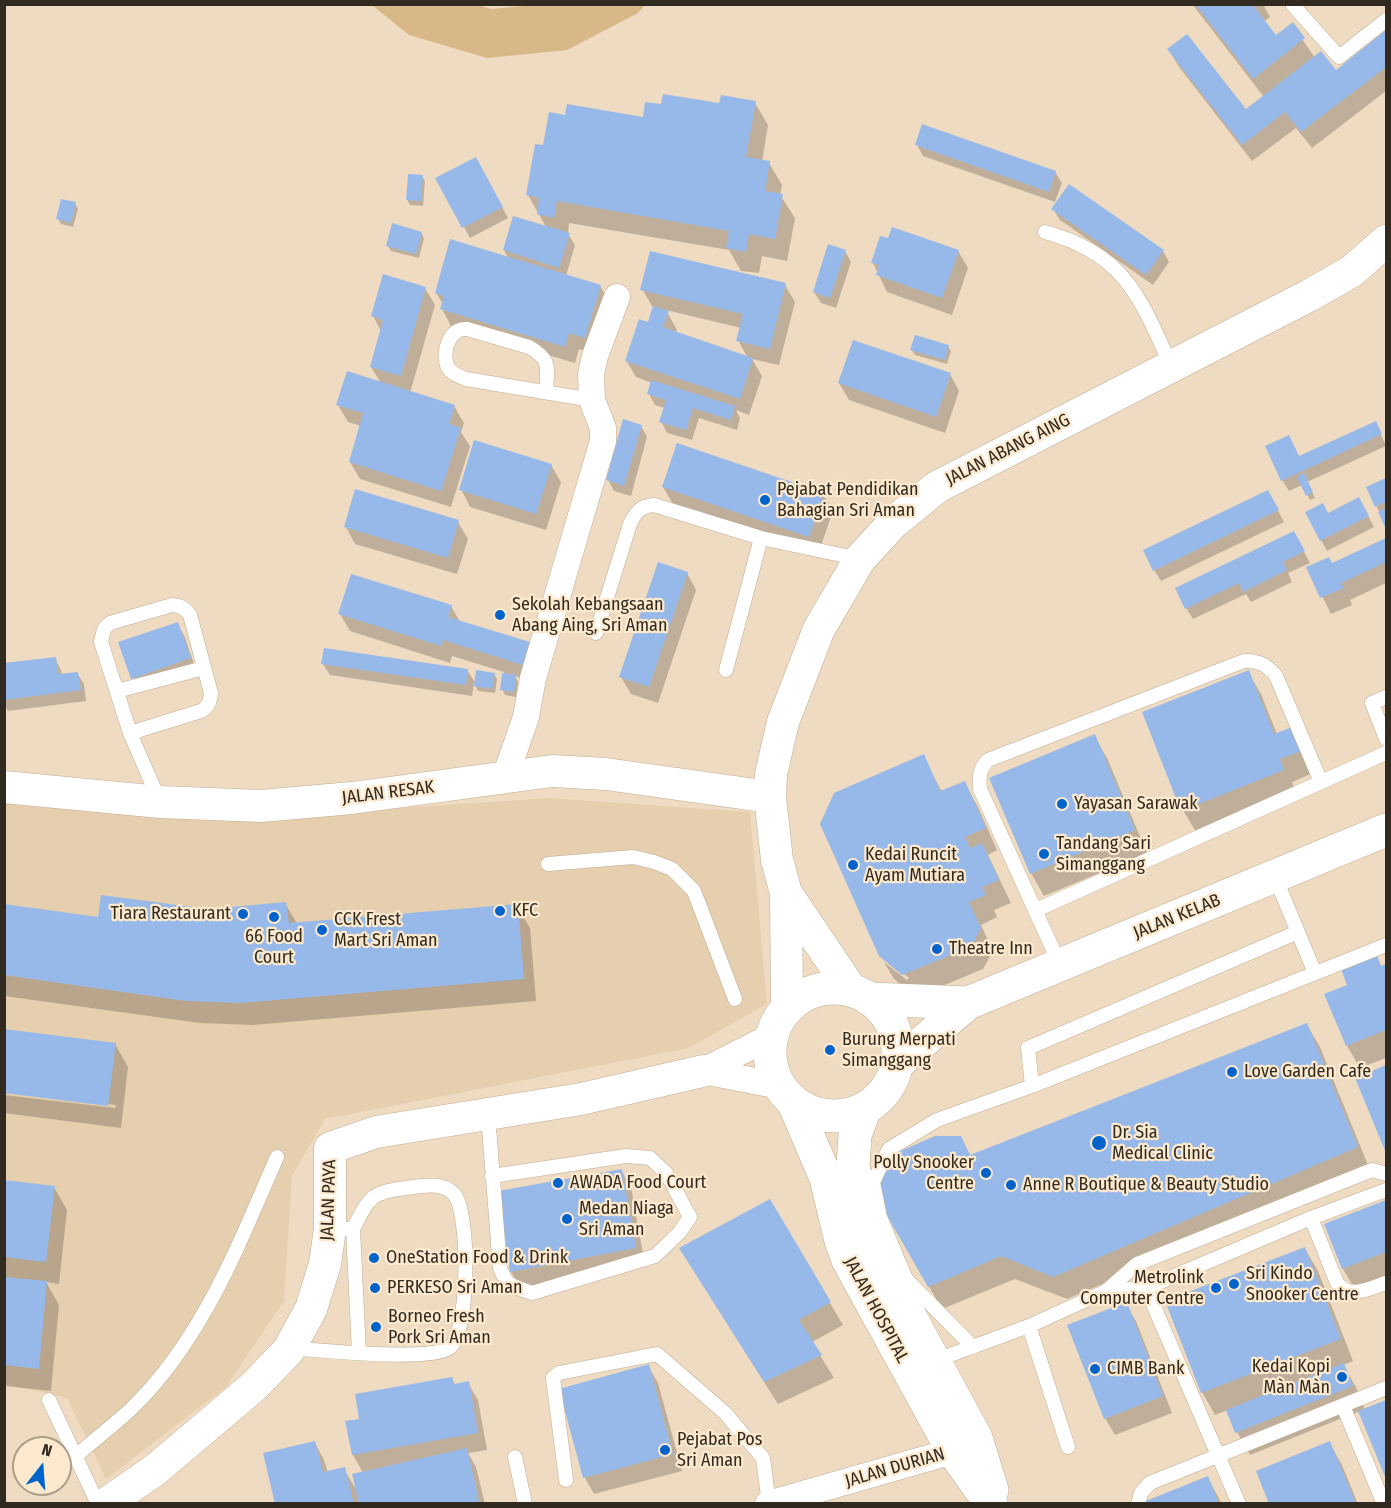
<!DOCTYPE html>
<meta charset="utf-8">
<style>
body{margin:0}
#map{position:relative;width:1391px;height:1508px;overflow:hidden;background:#efdbc1;font-family:"Fira Sans Condensed",sans-serif}
canvas{display:block}
.frame{position:absolute;inset:0;border:6px solid #312a20;pointer-events:none}
.north{position:absolute;left:12px;top:1436px;width:60px;height:60px;box-sizing:border-box;background:#fce9ce;border:2px solid #ab9d88;border-radius:50%;rotate:17deg;font-size:16px;font-weight:700;line-height:24px;text-align:center;color:#312a20}
.north::after{content:'';display:block;margin:auto;width:21px;height:27px;background:#0063cc;clip-path:polygon(50% 0,100% 100%,50% 72%,0 100%)}
</style>
<div id="map">
<canvas width="1391" height="1508"></canvas>
<div class="frame"></div>
<div class="north">N</div>
</div>
<script>
const ctx = document.querySelector('canvas').getContext('2d');
ctx.lineJoin = 'round';
function paint(path, color) {
  ctx.fillStyle = color;
  ctx.fill(path, 'evenodd');
}
function strokePath(path, color, width, dash) {
  ctx.strokeStyle = color;
  ctx.lineWidth = width;
  ctx.lineCap = dash ? 'butt' : 'round';
  ctx.setLineDash(dash || []);
  ctx.stroke(path);
}
function label(font, color, halo, rows, align = 'center') {
  ctx.font = font + ' "Fira Sans Condensed",sans-serif';
  ctx.lineWidth = 4.5;
  ctx.setLineDash([]);
  ctx.textBaseline = 'middle';
  ctx.strokeStyle = halo;
  ctx.fillStyle = color;
  for (const [text, x, y, turn = 0] of rows) {
    ctx.save();
    ctx.translate(x, y);
    ctx.rotate((+turn || 0) * Math.PI / 180);
    ctx.textAlign = isNaN(turn) ? turn : align;
    if (halo) ctx.strokeText(text, 0, 0);
    ctx.fillText(text, 0, 0);
    ctx.restore();
  }
}
const built = new Path2D(`
 M5 797 213 821 549 798 750 812 767 1004 689 1048 325 1119 292 1176 284 1301 226 1387 106 1479 67 1398 5 1384Z`);
const green = new Path2D(`
 M475 4 491 9 545 4 645 5 638 13 567 50 487 58 409 35 372 5Z`);
const shadow = new Path2D(`
 M1192 4H1263L1270 17 1264 22 1276 37 1292 24 1315 58 1335 72 1386 32V91L1312 148 1296 128 1252 161 1179 67 1169 50 1246 111 1264 97Z
 M755 103 768 125 762 162 769 163 782 185 780 195 795 218 787 261 762 256 759 273 741 271 729 250 569 223 568 234 575 245 566 276 600 286 610 303 594 354 579 349 575 363 451 326 442 309 443 304 436 293 509 259 504 250 546 227 528 195 545 146 567 116 644 119 721 105Z
 M917 145 1055 172 1062 183 1055 202 923 156Z
 M482 170 508 218 470 238 464 227Z
 M422 176 425 181 423 206 410 205 407 199Z
 M75 204 78 209 73 227 61 224 58 219Z
 M1053 209 1163 251 1169 262 1153 285 1060 220Z
 M421 233 424 238 419 258 391 251 388 246Z
 M889 240 958 251 968 268 952 315 887 292 873 263Z
 M845 251 851 262 836 308 821 303 814 292Z
 M785 285 795 302 779 365 752 359 762 376 749 415 736 410 740 418 737 430 699 418 692 440 667 433 661 421 665 408 655 405 649 394 652 383 636 377 626 360 649 324 654 307 652 306 642 289ZM666 310 741 328 738 340 747 357 676 333 677 330Z
 M425 288 435 305 410 393 454 406 464 423 461 432 470 446 451 507 360 479 350 462 361 426 348 422 338 405 381 383 371 367 381 331 373 316Z
 M948 346 951 351 947 364 915 355 912 350Z
 M950 374 959 391 945 433 849 400 839 383Z
 M1376 423 1386 446 1307 482 1315 498 1310 500 1302 485 1289 491 1282 480 1299 458Z
 M641 426 647 437 631 496 614 491 608 480Z
 M551 465 561 482 546 530 470 507 461 489Z
 M1386 479V526L1368 488Z
 M663 487 823 494 833 511 818 554 673 504Z
 M1274 503 1284 522 1161 581 1154 570Z
 M1365 510 1374 527 1327 551 1321 540 1328 515Z
 M458 522 468 539 457 574 355 544 346 527Z
 M1386 540V583L1350 600 1352 605 1331 614 1308 568 1331 565Z
 M1300 544 1310 563 1288 573 1292 582 1251 602 1246 594 1193 619 1186 608Z
 M687 573 696 590 658 703 631 694 621 677Z
 M451 606 460 622 529 643 539 660 533 681 515 676 518 682 516 697 505 695 502 689 504 672 452 656 450 663 350 631 340 614Z
 M177 624 184 635 196 670 139 689 133 678Z
 M55 659 61 670 62 675 77 673 84 684 86 701 8 711 4 704V664Z
 M323 664 467 670 476 684 494 674 497 679 495 693 478 691 474 683 472 696 330 675Z
 M1248 672 1261 694 1277 734 1291 729 1313 773 1292 782 1296 793 1196 832 1183 810Z
 M1094 736 1107 758 1147 853 1044 896 1031 873Z
 M923 756 942 792 964 783 977 805 997 850 988 855 1011 903 994 910 997 917 981 925 993 951 983 969 916 997 894 979 884 962 907 980 909 978 883 957V959L881 956Z
 M285 903 297 924 517 906 530 928 536 1001 253 1025 200 1023 4 996V906L100 919Z
 M1376 957 1382 967 1386 966V1058L1360 1068 1347 1046 1326 995 1349 986Z
 M1307 1025 1320 1047 1370 1170 1067 1299 1015 1279 942 1309 887 1214 960 1137 971 1157Z
 M115 1044 128 1067 121 1128 4 1113V1095L115 1108 116 1105 4 1092Z
 M1386 1066V1150L1357 1079Z
 M621 1170 631 1187 645 1265 521 1289 511 1272 500 1192Z
 M4 1177 7 1182 54 1187 67 1210 59 1284 46 1282 59 1305 51 1391 4 1386Z
 M1386 1201V1279L1356 1291 1343 1269 1326 1225Z
 M1305 1249 1318 1271 1353 1361 1343 1365 1356 1387 1365 1410 1386 1401V1475L1360 1411 1250 1455 1237 1432 1228 1410 1215 1415 1202 1392Z
 M694 1271 830 1303 843 1325 812 1342 834 1378 778 1404Z
 M1126 1304 1136 1321 1172 1413 1115 1435 1105 1418Z
 M648 1366 658 1383 682 1471 594 1494 585 1478Z
 M452 1378 455 1385 468 1383 478 1400 487 1450 468 1453 476 1467 485 1504H277L315 1443 324 1460 328 1473 344 1469 357 1491 363 1473 353 1455 361 1420Z
 M1329 1442 1342 1465 1358 1504H1271Z
 M1208 1478 1222 1504H1146Z`);
const building = new Path2D(`
 M1195 4H1252L1276 35 1293 22 1305 38 1253 79Z
 M1386 30V67L1301 132 1285 112 1242 145 1167 49 1187 34 1246 109 1321 51 1336 70Z
 M663 94 719 103 721 95 756 101 746 157 770 161 765 191 783 194 775 239 749 234 746 252 726 248 729 231 557 201 554 218 537 214 539 198 526 195 535 144 543 145 549 112 565 115 567 104 643 117 645 102 661 104Z
 M922 124 1056 171 1049 192 915 145Z
 M476 157 503 207 462 228 435 178Z
 M408 174 423 175 421 201 406 200Z
 M1069 184 1164 250 1146 275 1051 209Z
 M61 199 76 202 71 223 56 219Z
 M513 216 570 233 559 268 503 250Z
 M392 223 422 232 416 254 386 246Z
 M892 227 959 250 942 298 876 275 879 265 871 263 880 236 888 238Z
 M450 239 601 285 585 338 569 333 565 347 440 309 444 296 435 293Z
 M828 244 846 250 830 298 813 292Z
 M650 251 786 283 770 349 736 341 743 314 640 290Z
 M383 274 426 287 401 376 370 367 383 320 371 316Z
 M653 306 669 311 663 327 753 358 740 399 625 361 639 319 648 322Z
 M915 335 949 345 945 360 910 350Z
 M853 340 951 373 936 417 838 383Z
 M347 371 455 405 449 424 461 428 441 491 349 462 363 413 336 405Z
 M651 380 735 406 731 420 693 408 686 430 659 422 666 400 647 394Z
 M623 419 642 425 624 486 606 480Z
 M1376 421 1382 434 1281 481 1265 446 1289 435 1299 456Z
 M474 440 552 464 536 514 459 490Z
 M677 443 824 493 809 537 662 487Z
 M1304 473 1313 492 1306 496 1297 477Z
 M1386 478V502L1375 507 1366 487Z
 M355 489 459 520 448 558 344 527Z
 M1268 490 1279 510 1153 571 1143 550Z
 M1359 497 1369 516 1320 541 1305 512 1323 503 1328 513Z
 M1386 508V529L1378 512Z
 M1294 531 1305 551 1283 562 1287 570 1243 592 1239 583 1185 609 1175 588Z
 M1386 538V562L1341 583 1344 588 1320 598 1306 567 1329 557 1332 563Z
 M658 562 688 572 649 687 619 677Z
 M351 574 452 605 448 617 530 642 523 665 443 640 441 646 338 614Z
 M178 622 191 658 131 679 118 642Z
 M324 648 468 669 466 685 321 664Z
 M56 657 58 674 78 672 81 690 4 700V663Z
 M476 670 495 673 492 689 474 686Z
 M1249 670 1274 734 1292 727 1302 751 1280 759 1284 770 1181 811 1142 712Z
 M502 673 516 675 514 692 500 690Z
 M1095 734 1135 830 1030 874 989 778Z
 M924 754 940 791 965 781 986 828 965 837 970 848 982 843 999 880 982 887 986 895 969 902 981 928 971 947 902 975 879 956 820 824 834 793Z
 M101 895 208 909 286 902 289 923 518 904 524 979 240 1003 186 1001 4 975V904L98 917Z
 M1377 955 1381 966 1386 964V1030L1346 1046 1324 994 1347 985 1341 969Z
 M1307 1023 1358 1147 1053 1277 1001 1256 928 1287 886 1214 878 1182 896 1153 935 1136H961L970 1155Z
 M4 1029 116 1043 108 1106 4 1093Z
 M1386 1065V1153L1355 1078Z
 M622 1169 636 1248 510 1272 498 1191Z
 M4 1180 55 1186 46 1262 4 1257Z
 M770 1199 831 1302 799 1320 822 1355 764 1382 679 1248Z
 M1386 1200V1252L1342 1269 1324 1224Z
 M1305 1247 1341 1339 1201 1393 1165 1301Z
 M4 1277 47 1281 39 1369 4 1365Z
 M1127 1302 1163 1396 1104 1419 1067 1325Z
 M1344 1363 1353 1386 1235 1433 1226 1410Z
 M649 1364 673 1454 583 1478 559 1389Z
 M452 1377 454 1384 469 1381 478 1433 352 1455 345 1421 359 1419 355 1394Z
 M1386 1400V1479L1358 1411Z
 M315 1441 323 1472 345 1467 354 1504H275L263 1453Z
 M1330 1441 1356 1504H1269L1256 1471Z
 M467 1448 479 1501 469 1504H359L352 1474Z
 M1208 1476 1219 1504H1141V1503Z`);
const service = new Path2D(`
 M1292 4 1339 57 1386 20
 M1045 232C1125 254 1140 297 1171 366
 M546 391C547 368 552 360 529 347L467 329C449 327 442 353 447 365 449 373 459 376 466 379L592 400
 M596 633 630 524C636 512 640 506 654 505L761 538 860 559
 M726 670 761 538
 M117 691 204 668
 M1386 697 1372 703 1386 739
 M130 733 201 711C209 706 210 702 211 693L190 615C185 608 181 606 172 605L110 623 104 629 101 642 130 733 160 802
 M548 864 633 857 654 862 672 869 694 891 735 999
 M1275 877 1315 973
 M1036 910 1386 753
 M1060 965 980 789C979 777 979 769 988 760L1244 661C1258 660 1267 665 1276 676L1321 782
 M1032 1086 1028 1048 1298 932
 M488 1115 500 1268C508 1288 513 1286 532 1293L655 1256 679 1233 690 1217 666 1173 650 1158 626 1156 492 1176
 M1311 1218 1337 1283C1350 1300 1370 1288 1386 1283
 M353 1229 359 1353
 M1146 1288 1239 1504
 M1106 1291 1146 1288 1311 1218 1386 1190
 M1029 1326 1068 1447
 M973 1347 906 1279 880 1217 873 1182 889 1149 937 1120 1032 1086 1386 945
 M290 1348C319 1350 429 1362 449 1348 470 1334 470 1212 454 1194 442 1181 421 1186 406 1188 369 1192 369 1199 353 1229H330
 M934 1361 1029 1326 1106 1291 1137 1264 1372 1170 1386 1174
 M49 1400 98 1504
 M1343 1406 1384 1504
 M76 1456C94 1440 114 1425 131 1409 202 1341 238 1246 277 1157
 M515 1457 525 1504
 M566 1480 553 1378 559 1373 657 1354 725 1413 763 1458 769 1504
 M1138 1504 1141 1493 1150 1483 1386 1388`);
const minor = new Path2D(`
 M505 777 526 717 533 678 603 441V428L592 400 591 374 595 356 617 297
 M703 1071 780 1086
 M703 1071 772 1036
 M768 1504 953 1451 968 1443`);
const tertiary = new Path2D(`
 M4 787 160 802 261 806 352 798 552 771 606 774 770 797
 M786 893 852 991
 M787 1008 786 893 777 860 770 797 771 774 783 722 819 629 860 559 893 523 937 487 1310 295 1352 271 1386 241
 M106 1504 155 1470 253 1387 288 1351 311 1309 325 1264 330 1229V1148L376 1132 581 1099 703 1071`);
const secondary = new Path2D(`
 M770 1052a64 64 0 1 1 128 0a64 64 0 1 1-128 0Z
 M869 999 968 1003
 M897 1064 968 1003 1386 830
 M793 1101 826 1178 841 1241 848 1260 953 1451 991 1504
 M865 1108 855 1135 853 1166 863 1217 872 1244 889 1278 976 1438 992 1490`);
const markers = [
 [765,500,6,"#0063cc"],
 [500,615,6,"#0063cc"],
 [1062,804,6,"#0063cc"],
 [1044,854,6,"#0063cc"],
 [853,865,6,"#0063cc"],
 [500,911,6,"#0063cc"],
 [243,914,6,"#0063cc"],
 [274,917,6,"#0063cc"],
 [322,930,6,"#0063cc"],
 [937,949,6,"#0063cc"],
 [830,1050,6,"#0063cc"],
 [1232,1072,6,"#0063cc"],
 [1099,1143,8,"#0063cc"],
 [986,1173,6,"#0063cc"],
 [558,1183,6,"#0063cc"],
 [1011,1185,6,"#0063cc"],
 [567,1219,6,"#0063cc"],
 [374,1258,6,"#0063cc"],
 [1234,1284,6,"#0063cc"],
 [375,1288,6,"#0063cc"],
 [1216,1288,6,"#0063cc"],
 [376,1327,6,"#0063cc"],
 [1095,1369,6,"#0063cc"],
 [1342,1377,6,"#0063cc"],
 [665,1450,6,"#0063cc"]
];
const streetNames = [
 ["JALAN ABANG AING",1008,450,-27],
 ["JALAN RESAK",388,793,-7],
 ["JALAN KELAB",1177,917,-22],
 ["JALAN PAYA",329,1200,-88],
 ["JALAN HOSPITAL",876,1310,62],
 ["JALAN DURIAN",895,1468,-16]
];
const poiNames = [
 ["Pejabat Pendidikan",777,490],
 ["Bahagian Sri Aman",777,511],
 ["Sekolah Kebangsaan",512,605],
 ["Abang Aing, Sri Aman",512,626],
 ["Yayasan Sarawak",1074,804],
 ["Tandang Sari",1056,844],
 ["Simanggang",1056,865],
 ["Kedai Runcit",865,855],
 ["Ayam Mutiara",865,876],
 ["KFC",512,911],
 ["Tiara Restaurant",231,914,"right"],
 ["CCK Frest",334,920],
 ["Mart Sri Aman",334,941],
 ["66 Food",274,937,"center"],
 ["Court",274,958,"center"],
 ["Theatre Inn",949,949],
 ["Burung Merpati",842,1040],
 ["Simanggang",842,1061],
 ["Love Garden Cafe",1244,1072],
 ["Dr. Sia",1112,1133],
 ["Medical Clinic",1112,1154],
 ["Polly Snooker",974,1163,"right"],
 ["Centre",974,1184,"right"],
 ["AWADA Food Court",570,1183],
 ["Anne R Boutique & Beauty Studio",1023,1185],
 ["Medan Niaga",579,1209],
 ["Sri Aman",579,1230],
 ["OneStation Food & Drink",386,1258],
 ["Sri Kindo",1246,1274],
 ["Snooker Centre",1246,1295],
 ["Metrolink",1204,1278,"right"],
 ["Computer Centre",1204,1299,"right"],
 ["PERKESO Sri Aman",387,1288],
 ["Borneo Fresh",388,1317],
 ["Pork Sri Aman",388,1338],
 ["Kedai Kopi",1330,1367,"right"],
 ["Màn Màn",1330,1388,"right"],
 ["CIMB Bank",1107,1369],
 ["Pejabat Pos",677,1440],
 ["Sri Aman",677,1461]
];
paint(built, '#e6cfae');
paint(green, '#d8b789');
paint(shadow, '#0003');
paint(building, '#97b9e9');
strokePath(service, '#bfac93', 15);
strokePath(minor, '#bfac93', 27);
strokePath(tertiary, '#bfac93', 33);
strokePath(secondary, '#bfac93', 34);
strokePath(service, '#fff', 14);
strokePath(minor, '#fff', 26);
strokePath(tertiary, '#fff', 32);
strokePath(secondary, '#fff', 33);
for (const [x, y, r, color] of markers) {
  const dot = new Path2D();
  dot.arc(x, y, r, 0, 2 * Math.PI);
  ctx.fillStyle = color;
  ctx.fill(dot);
  strokePath(dot, '#fce9ce', 2);
}
label('18px', '#312a20', '#fce9ce', streetNames);
label('18px', '#312a20', '#fce9ce', poiNames, 'left');
</script>
